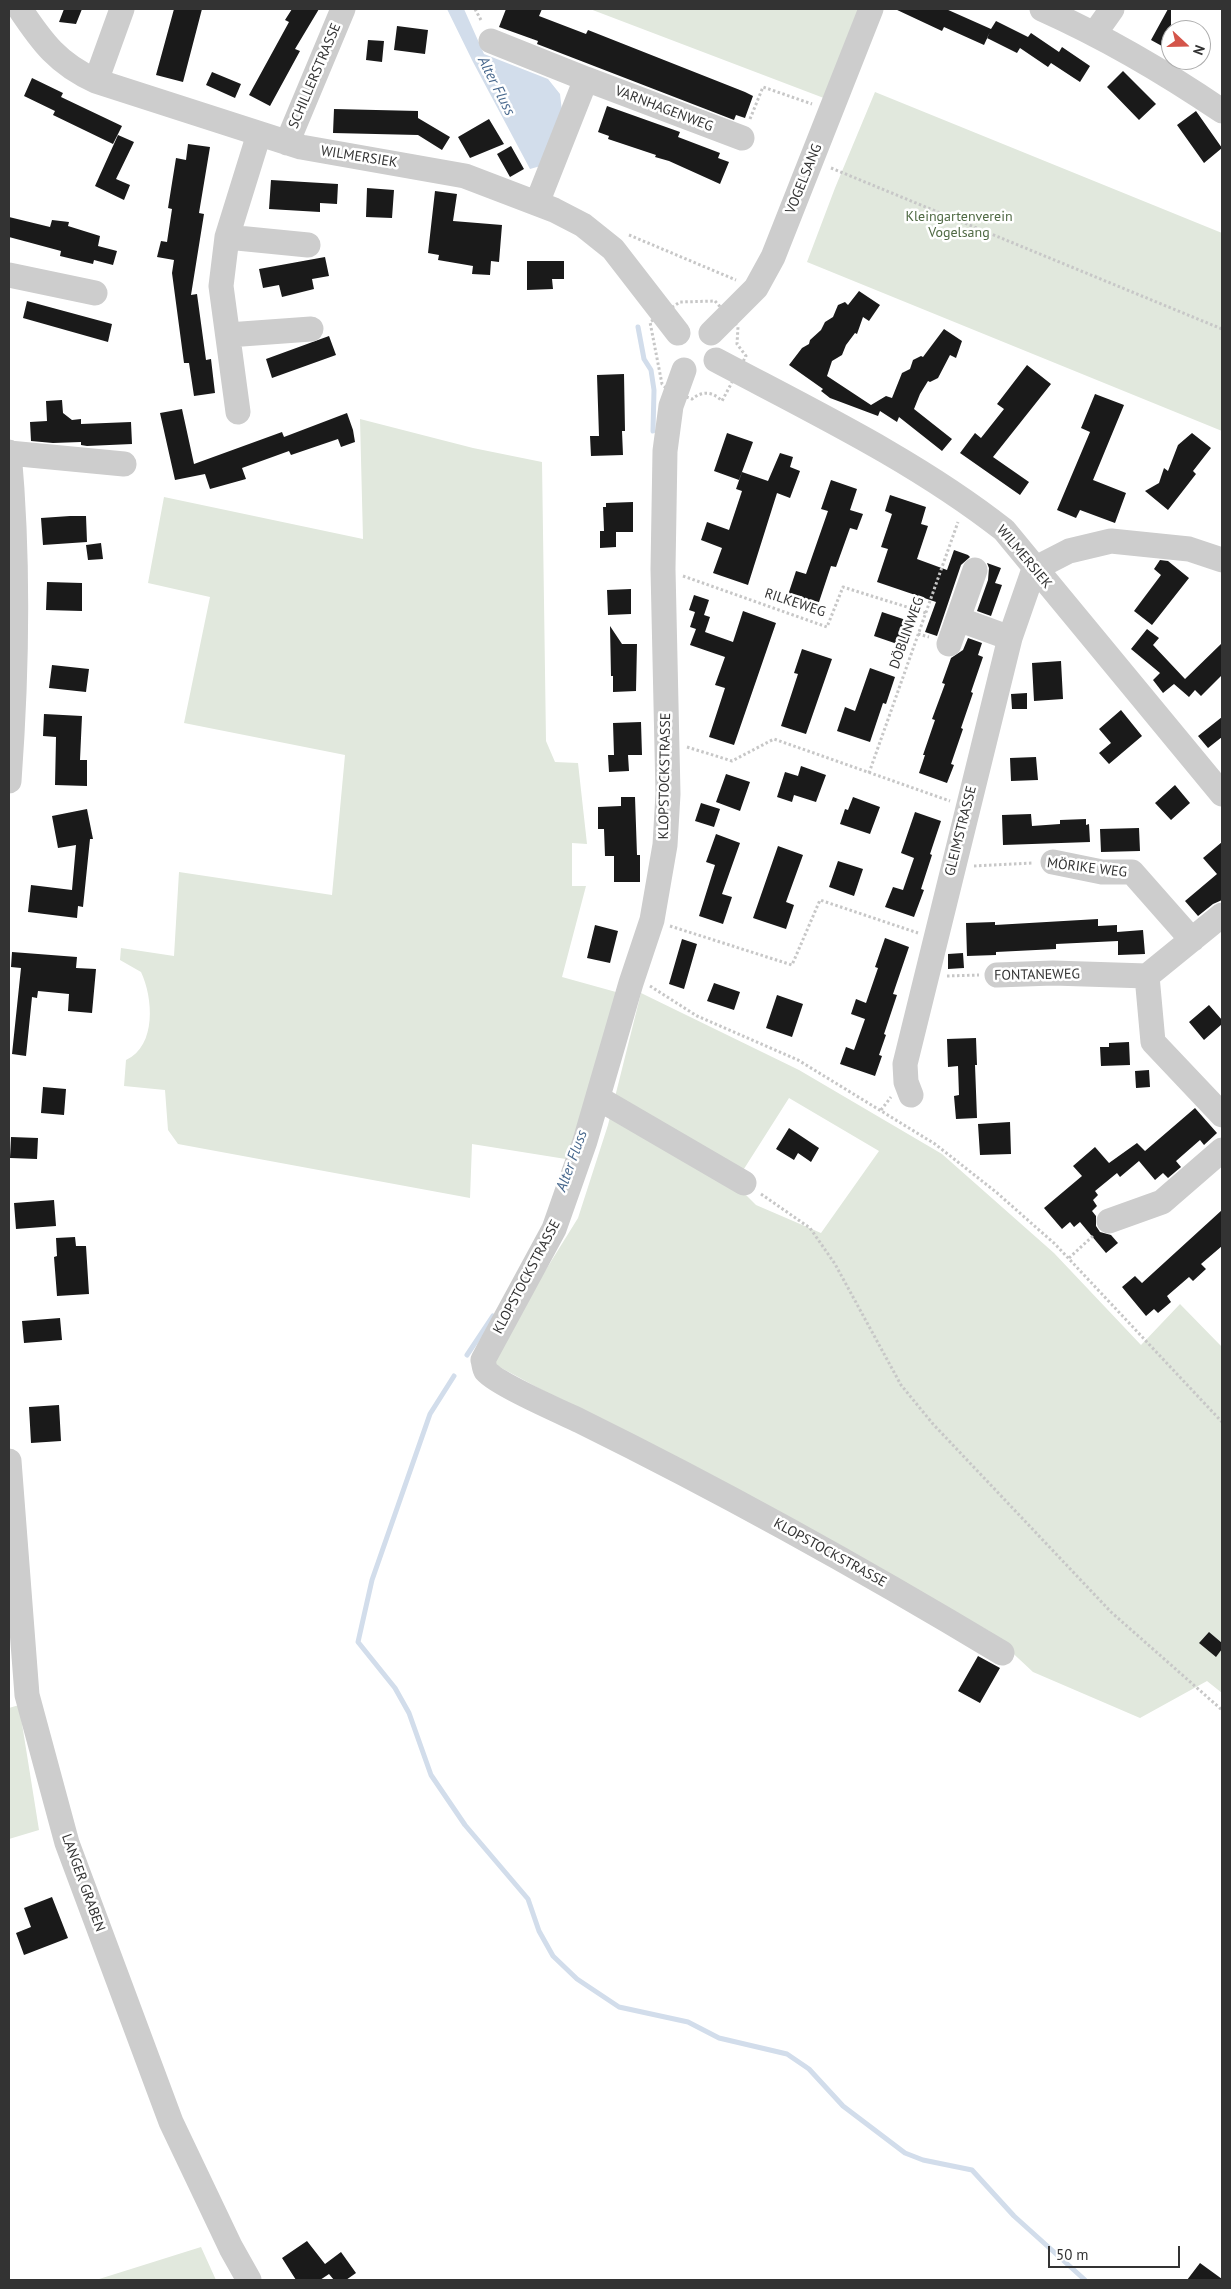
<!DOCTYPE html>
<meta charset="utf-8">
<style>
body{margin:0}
#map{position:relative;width:1231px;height:2289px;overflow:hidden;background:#fff;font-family:"PT Sans",sans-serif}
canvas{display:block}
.frame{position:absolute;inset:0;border:10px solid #333;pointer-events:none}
.north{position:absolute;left:1161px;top:20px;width:50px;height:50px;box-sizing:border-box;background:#fff;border:1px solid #adadad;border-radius:50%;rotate:111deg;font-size:14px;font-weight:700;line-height:20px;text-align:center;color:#333}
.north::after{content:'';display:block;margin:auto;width:18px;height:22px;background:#d4554a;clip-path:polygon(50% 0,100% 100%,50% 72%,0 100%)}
.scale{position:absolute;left:1048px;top:2246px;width:132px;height:22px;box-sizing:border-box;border:2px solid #333;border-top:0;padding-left:6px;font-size:15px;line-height:18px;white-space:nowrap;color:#333;-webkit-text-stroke:4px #fff;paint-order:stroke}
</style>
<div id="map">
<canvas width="1231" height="2289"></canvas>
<div class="frame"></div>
<div class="north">N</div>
<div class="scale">50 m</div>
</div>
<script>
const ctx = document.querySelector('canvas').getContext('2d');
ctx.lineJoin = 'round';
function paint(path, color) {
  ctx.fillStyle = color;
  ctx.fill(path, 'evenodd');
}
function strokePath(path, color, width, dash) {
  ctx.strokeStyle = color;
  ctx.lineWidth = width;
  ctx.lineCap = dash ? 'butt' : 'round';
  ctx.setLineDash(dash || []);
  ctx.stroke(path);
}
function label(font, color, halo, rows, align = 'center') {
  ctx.font = font + ' "PT Sans",sans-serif';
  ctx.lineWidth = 5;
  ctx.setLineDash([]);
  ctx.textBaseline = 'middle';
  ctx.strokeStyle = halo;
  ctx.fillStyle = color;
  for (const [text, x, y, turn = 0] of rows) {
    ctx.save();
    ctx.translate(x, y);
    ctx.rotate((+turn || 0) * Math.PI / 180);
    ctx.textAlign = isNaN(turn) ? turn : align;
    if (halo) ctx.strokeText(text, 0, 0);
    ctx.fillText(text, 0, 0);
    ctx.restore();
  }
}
const green = new Path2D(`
 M590 9H863L829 100Z
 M875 92 1222 233V431L807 262 835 188Z
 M360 419 473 448 542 462 546 741 555 762 578 763 587 844 572 843V886H586L562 977 616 992 572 1160 472 1144 470 1198 178 1144 168 1130 165 1090 124 1086 126 1060C157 1046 153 997 141 972L120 960 121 948 174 956 179 872 332 895 345 755 184 723 210 597 148 583 164 497 363 539Z
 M641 993 799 1070 942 1154 1054 1253 1141 1345 1180 1304 1222 1347V1693L1207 1681 1140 1718 1033 1672 989 1631 494 1364 537 1284 578 1218 608 1125ZM789 1098 879 1151 821 1233 756 1205 733 1182 742 1172Z
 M19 1705 39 1830 9 1839V1708Z
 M201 2247 216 2280H96Z`);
const water = new Path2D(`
 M447 9H464L484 54 548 79 560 94 562 111 544 165 530 169 473 62Z`);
const stream = new Path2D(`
 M638 327 644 359 651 370 654 390 653 431
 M467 1355 493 1316
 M454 1376 430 1414 372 1580 358 1642 395 1688 409 1713 431 1775 465 1825 528 1899 539 1931 553 1956 577 1979 619 2007 688 2022 719 2038 787 2054 809 2069 843 2106 905 2153 923 2160 972 2170 1014 2216 1085 2280`);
const building = new Path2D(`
 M64 9H82L76 24 59 22Z
 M174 9H202L183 82 156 75Z
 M292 9H319L295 49 300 51 270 106 249 95 289 22 285 20Z
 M506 9H542L539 16 586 34 588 30 745 92 753 96 745 118 736 115 734 120 537 44 538 41 499 27Z
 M895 9H946L991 29 996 21 1028 37 1031 33 1059 52 1062 47 1090 66 1080 82 1051 63 1048 67 1020 48 1017 53 987 38 990 32 984 45 944 27 942 31Z
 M1168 9H1171V51L1151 40Z
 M397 26 428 30 425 54 394 50Z
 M368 40 384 41 382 62 366 60Z
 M1123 71 1156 104 1139 120 1107 87Z
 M212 72 241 84 235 98 206 85Z
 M32 78 63 93 61 97 122 126 113 144 53 115 55 111 24 96Z
 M607 106 680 132 678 137 720 153 718 158 729 162 720 184 669 161 655 157 656 155 608 139 609 136 598 132Z
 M334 109 418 111V118L450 137 442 150 418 135 333 133Z
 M1196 111 1222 148 1204 163 1177 125Z
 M489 119 504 144 470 158 458 137Z
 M118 135 134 142 116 179 130 185 124 200 95 186Z
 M188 144 210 147 199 213 204 214 191 295 197 294 206 360 211 359 215 393 194 396 189 363H184L172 273 174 260 157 257 161 241 167 242 172 209 168 208 176 158 186 160Z
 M511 146 524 169 510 177 497 154Z
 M271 180 338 184 337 204 320 203V212L269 209Z
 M367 188 394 190 392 218 366 217Z
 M435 191 457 194 453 221 502 225 499 262 491 261 490 275 472 274 473 266 438 260 439 255 428 253Z
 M9 217 50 227 52 220 69 222 68 226 100 236 98 246 117 251 113 265 94 260 93 264 60 256 61 251 9 237Z
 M325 257 329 276 312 279 314 289 282 297 279 285 263 288 259 269Z
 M527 261H564V279H552L553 289 527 290Z
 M859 291 880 305 869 321 863 317 857 334 855 333 846 345 842 355 832 361 827 376 871 405 886 396 892 398 902 373 910 369 913 360 921 356 923 357 944 329 962 341 956 358 950 355 938 378 930 382 928 381 920 394 914 409 952 439 942 451 899 417 897 422 880 411 878 416 830 398 821 391 823 389 789 365 802 348 809 344 810 340 821 330 825 322 833 317 838 305 845 302 848 305Z
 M27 301 112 324 108 342 23 318Z
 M329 336 336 355 272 378 266 359Z
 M1027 365 1051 384 993 457 1029 482 1020 495 960 453 975 433 981 438 1004 409 997 404Z
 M624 374 625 431H622L623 455 591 456 590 436H599L597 375Z
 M1095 394 1124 405 1093 480 1126 493 1115 523 1080 510 1076 518 1057 510 1090 432 1081 428Z
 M62 400 63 413 72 420 81 419V424L131 422 132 444 87 446 81 445V442L53 443 31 441 30 422 47 421 46 401Z
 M182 409 194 464 282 432 284 437 347 413 353 430 355 442 341 447 338 439 291 455 289 451 242 468 246 479 210 489 205 474 175 480 160 413Z
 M727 433 753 442 739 480 714 471Z
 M1192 433 1211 448 1193 471 1196 474 1168 510 1145 491 1159 483 1164 468 1168 471 1178 445Z
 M780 453 793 457 790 467 800 471 790 498 777 493 748 585 713 573 722 548 701 540 707 522 729 530 742 491 736 489 742 472 768 481Z
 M831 480 857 489 850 510 863 514 857 530 850 528 836 567 831 566 818 605 788 595 796 571 806 574 828 511 821 509Z
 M890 495 926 507 921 524 928 526 917 559 947 570 954 550 968 555 970 557 961 565 937 636 925 632 936 602 877 582 888 549 881 547 892 514 885 511Z
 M633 502V532H616V547L600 548V531H604L603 507H606V503Z
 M70 516H86L87 542 43 545 41 518Z
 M101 543 103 559 88 560 86 545Z
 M1160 560 1168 561 1189 578 1152 625 1134 611 1161 575 1154 569Z
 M987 563 1001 568 995 583 1002 585 991 616 977 611 988 580 989 568Z
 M47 582 82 583V611L46 610Z
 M631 589V614L608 615 607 590Z
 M694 595 709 600 704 615 710 617 705 632 733 642 743 611 776 623 734 745 709 737 725 688 715 685 725 657 690 645 696 629 690 627 695 612 689 610Z
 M882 612 915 623 906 647 874 636Z
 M610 626 622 644H637L636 691 613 692V676H611Z
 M1147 629 1159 638 1153 645 1185 679 1222 643V675L1201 696 1195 690 1189 697 1174 684 1163 693 1153 680 1160 673 1131 649Z
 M968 638 982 643 978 655 983 657 971 692 973 693 961 728 963 729 951 764 954 765 947 783 919 773 925 755H923L935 720 932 719 945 684 942 683 951 658 963 650Z
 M802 649 832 659 806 734 781 726 798 674 794 673Z
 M1061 661 1063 699 1034 701 1032 663Z
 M52 665 89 669 86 692 49 688Z
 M870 668 895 677 886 704 883 703 870 742 837 731 845 707 855 711Z
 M1027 693V709H1012L1011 694Z
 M1121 710 1142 736 1109 764 1099 753 1111 743 1099 729Z
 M44 714 82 716 80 760H87V786L55 785 56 737 43 736Z
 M1222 717V737L1208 748 1198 736Z
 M641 722 642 755H628L629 771 609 772 608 755H614L613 723Z
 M1036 757 1038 780 1011 781 1010 758Z
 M801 766 826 775 816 802 794 795 792 802 777 797 785 772 798 776Z
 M726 774 750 782 740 811 716 802Z
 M1175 785 1190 803 1171 820 1155 803Z
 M621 797H635L637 855H640V882H614V856H605L604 829H598V807L621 806Z
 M853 797 880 807 870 834 840 824 845 809 848 810Z
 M701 803 720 809 714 827 695 821Z
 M87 809 93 839H90L83 907 78 906 77 918 28 912 31 885 72 890 76 845 58 848 52 816Z
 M915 812 941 821 930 854 932 855 921 889 924 890 914 917 885 907 893 887 903 890 914 858 901 853Z
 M1031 814 1032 826 1060 824V820L1086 819V825L1089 824 1090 842 1003 845 1002 815Z
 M1139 828 1140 851 1101 852 1100 829Z
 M716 834 740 843 722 894 732 897 723 924 699 916 715 865 706 862Z
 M1222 842V900L1213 904 1198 916 1185 901 1217 874 1203 858Z
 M778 846 803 855 786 902 794 905 786 929 753 918Z
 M838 861 863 869 854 896 829 887Z
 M1098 919V926L1117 925V932L1143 930 1145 954 1118 955V941L1056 944V949L996 952V955L967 956 966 923 995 922V925Z
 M595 925 618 931 610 963 587 958Z
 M885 938 909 947 893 994 897 995 884 1034 886 1035 879 1055 882 1056 875 1076 840 1064 846 1047 854 1050 865 1019 851 1014 856 999 866 1003 878 968 875 967Z
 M682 939 697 944 684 989 669 984Z
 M12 952 77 957 76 968 96 969 92 1013 68 1011 69 994 38 991 37 998 32 997 26 1056 12 1054 21 968 11 967Z
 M963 953 964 968 948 969V954Z
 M714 983 740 992 734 1010 707 1001Z
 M777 995 803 1004 792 1037 766 1028Z
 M1209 1005 1222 1020V1024L1204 1040 1189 1022Z
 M976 1038 977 1065H975L977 1118 956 1119 954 1096 959 1095 958 1066 948 1067 947 1039Z
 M1129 1042 1130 1065 1101 1066 1100 1047H1109V1043Z
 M1149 1070 1150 1087 1136 1088 1135 1071Z
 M43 1087 66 1089 64 1115 41 1113Z
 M1195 1108 1217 1133 1204 1145 1200 1140 1176 1161 1181 1167 1168 1178 1163 1173 1155 1180 1139 1161 1120 1177 1117 1173 1095 1191 1098 1195 1093 1200 1097 1206 1092 1211 1096 1216V1226L1100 1232 1111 1235 1118 1243 1106 1253 1080 1222 1074 1227 1070 1222 1062 1229 1044 1208 1082 1176 1073 1166 1095 1147 1109 1163 1137 1143 1145 1151Z
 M1010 1122 1011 1154 980 1155 978 1124Z
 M789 1128 819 1148 811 1162 798 1153 794 1160 776 1149Z
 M11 1137 38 1138 37 1159 10 1158Z
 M54 1200 56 1226 16 1229 14 1203Z
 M1222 1210V1246L1201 1264 1206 1269 1193 1281 1189 1277 1167 1296 1171 1302 1158 1313 1154 1309 1146 1316 1122 1287 1135 1276 1142 1283Z
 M75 1237 76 1246H86L89 1294 57 1296 54 1257 57 1256 56 1238Z
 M60 1318 62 1340 24 1343 22 1321Z
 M59 1405 61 1441 31 1443 29 1407Z
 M1209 1632 1222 1643V1649L1216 1657 1199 1643Z
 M978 1656 1000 1668 980 1703 958 1691Z
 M52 1897 68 1938 24 1955 16 1933 31 1927 24 1908Z
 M307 2241 325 2264 341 2252 356 2273 346 2280H334L329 2274 320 2280H296L282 2258Z
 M1200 2263 1222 2279V2280H1187Z`);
const path = new Path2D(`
 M475 9 482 22
 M750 119 763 87 812 104
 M831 168 1222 329
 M629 235 736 280
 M715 301 738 327 737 344 746 356 722 401C712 391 702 391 692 399L668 390 662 384 650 322 680 302Z
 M683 576 827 627 843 587 926 613
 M918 634 929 637
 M687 747 732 761 774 739 950 801
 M869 773 958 522
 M974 866 1033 863
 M670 926 792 965 820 900 918 933
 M947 976 979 975
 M650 986 697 1016 798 1060 935 1144 996 1192 1055 1244 1222 1422
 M881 1110 891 1097
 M761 1194 810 1228 835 1264 901 1385 933 1424 1111 1612 1222 1710
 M1069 1258 1094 1235`);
const minor = new Path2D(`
 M20 9C42 42 58 64 96 81L301 147 465 176 554 210 583 225 613 249 678 333
 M1042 9C1107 38 1163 71 1222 111
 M1095 33 1112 9
 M491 41 586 79
 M96 81 122 9
 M287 143 343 9
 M537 203 586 79 742 138
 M227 237 308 245
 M9 275 95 293
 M711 333 756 288 773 257 871 9
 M228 335 311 329
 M716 360C814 412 916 461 1004 530L1222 794
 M684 370 671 406 665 451 663 569 668 794 665 845 652 920 631 983 585 1141 554 1229 483 1360C484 1363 484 1368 486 1371 497 1384 561 1412 580 1421 724 1492 864 1570 1002 1653
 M238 412 221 286 227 237 259 134
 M9 452C19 561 17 672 9 781
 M9 453 124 464
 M1034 569 1069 551 1111 541 1189 549 1222 560
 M958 619 1010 638
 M949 644 975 570
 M1053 862 1102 872H1132L1192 940
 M997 975 1053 973 1147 976 1222 915
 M1147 976 1153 1042 1222 1115
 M911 1095 906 1082 905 1064 1010 638 1034 569
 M598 1098 744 1183
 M1109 1221 1162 1202 1222 1150
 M9 1461 27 1695 67 1843 171 2122 231 2248 249 2280`);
const streetNames = [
 ["SCHILLERSTRASSE",315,76,-67],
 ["VARNHAGENWEG",664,109,21],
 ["WILMERSIEK",359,157,9],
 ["VOGELSANG",804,179,-68],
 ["WILMERSIEK",1024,557,50],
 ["RILKEWEG",795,603,18],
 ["DÖBLINWEG",907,633,-70],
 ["KLOPSTOCKSTRASSE",665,776,-89],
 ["GLEIMSTRASSE",961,831,-76],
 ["MÖRIKE WEG",1087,868,7],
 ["FONTANEWEG",1037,975,-1],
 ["KLOPSTOCKSTRASSE",527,1277,-62],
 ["KLOPSTOCKSTRASSE",830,1553,29],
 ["LANGER GRABEN",83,1883,70]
];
const parkNames = [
 ["Kleingartenverein",959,217],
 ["Vogelsang",959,233]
];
const waterNames = [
 ["Alter Fluss",496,86,63],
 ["Alter Fluss",572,1161,-70]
];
paint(green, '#e1e8dd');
paint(water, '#d2ddeb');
strokePath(stream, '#d2ddeb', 5);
paint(building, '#1a1a1a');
strokePath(path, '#c7c7c7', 3, [2.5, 2.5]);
strokePath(minor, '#cdcdcd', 25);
label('14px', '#333', '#fff', streetNames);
label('14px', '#506a44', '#fff', parkNames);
label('italic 15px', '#48688d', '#fff', waterNames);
</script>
